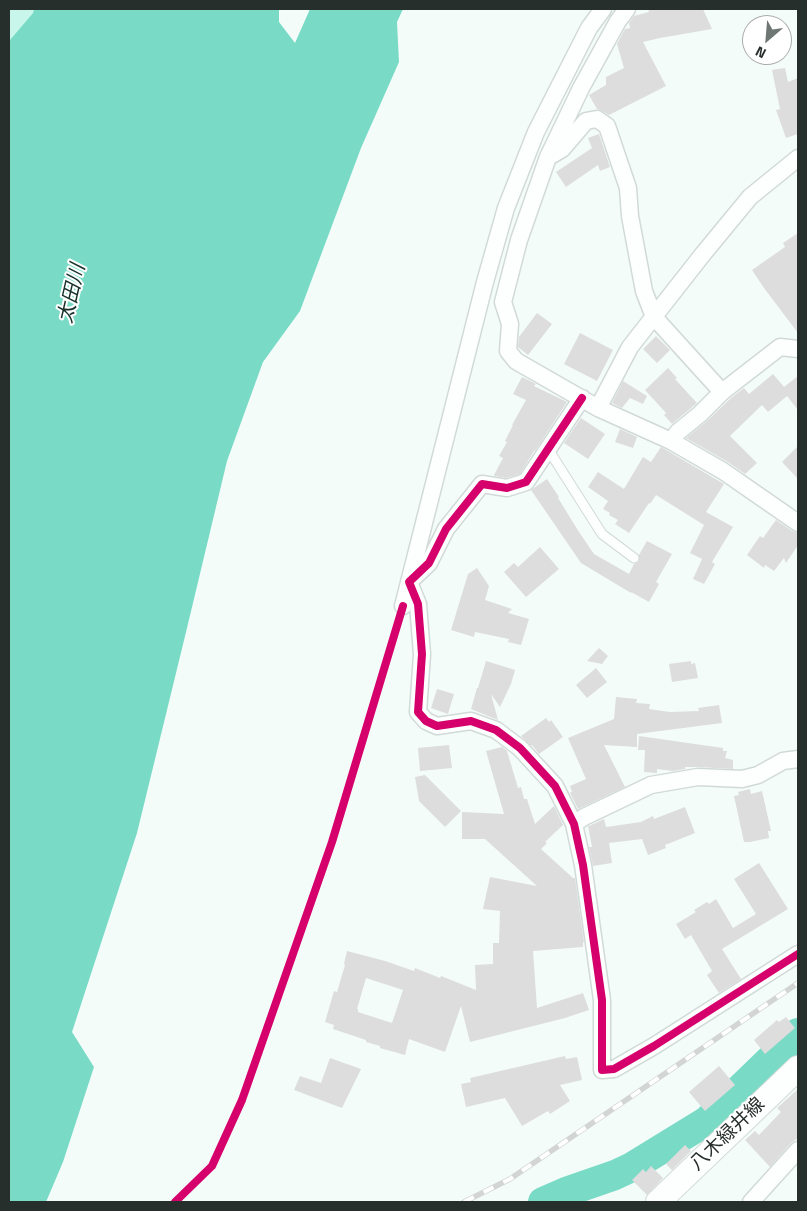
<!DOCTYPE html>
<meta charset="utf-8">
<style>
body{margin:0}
#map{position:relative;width:807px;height:1211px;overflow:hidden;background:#f4fcfa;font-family:"Titillium Web",sans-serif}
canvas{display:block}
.frame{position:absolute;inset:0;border:10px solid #272f2d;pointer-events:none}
.north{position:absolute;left:742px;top:15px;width:50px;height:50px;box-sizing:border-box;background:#fff;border:1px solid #a9acab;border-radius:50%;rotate:207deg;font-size:14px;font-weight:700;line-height:20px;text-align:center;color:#272f2d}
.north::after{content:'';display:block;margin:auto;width:18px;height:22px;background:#6f7775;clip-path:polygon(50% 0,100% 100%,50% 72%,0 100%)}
</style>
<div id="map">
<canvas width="807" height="1211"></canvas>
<div class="frame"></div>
<div class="north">N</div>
</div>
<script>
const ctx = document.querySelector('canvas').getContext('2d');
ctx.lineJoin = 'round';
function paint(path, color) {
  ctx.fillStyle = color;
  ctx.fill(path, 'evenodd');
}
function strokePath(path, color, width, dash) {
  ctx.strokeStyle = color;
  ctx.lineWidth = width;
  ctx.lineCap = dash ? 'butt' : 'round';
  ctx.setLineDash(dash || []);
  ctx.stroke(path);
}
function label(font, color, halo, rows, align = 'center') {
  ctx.font = font + ' "Titillium Web","Noto Sans JP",sans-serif';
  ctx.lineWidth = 4;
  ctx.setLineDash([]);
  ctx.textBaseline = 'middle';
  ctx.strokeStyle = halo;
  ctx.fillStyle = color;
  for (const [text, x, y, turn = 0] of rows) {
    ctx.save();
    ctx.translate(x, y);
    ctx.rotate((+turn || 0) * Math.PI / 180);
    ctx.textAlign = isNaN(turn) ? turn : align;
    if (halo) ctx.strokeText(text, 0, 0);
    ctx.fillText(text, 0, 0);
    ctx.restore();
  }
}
const green = new Path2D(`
 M9 9H34L33 13 9 41Z`);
const water = new Path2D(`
 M34 9H279V22L295 43 310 9H403L397 22 399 62 361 148 300 311 263 362 227 461 187 628 137 833 72 1032 94 1067 63 1162 46 1202H9V41L33 13Z`);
const river = new Path2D(`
 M543 1202 566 1192 615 1175 632 1167 707 1121 798 1033`);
const building = new Path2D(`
 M648 9H703L712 29 660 38 643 42 666 86 609 115 602 111 597 109 589 95 606 85V77L624 68 617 44 625 29 630 28 629 23 634 16 649 12Z
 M785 68 788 82 798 78V134L786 138 776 110 780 109 772 70Z
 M599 134 610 167 600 171 598 165 566 187 556 172 592 148 588 138Z
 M798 233V333L764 288 752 270 785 247 783 243Z
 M537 313 552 324 528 355 518 347 519 337Z
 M580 333 613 350 597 381 564 364Z
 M656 336 670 350 657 363 643 349Z
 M668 368 677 378 675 379 697 403 672 424 664 415 666 413 645 390Z
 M773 374 784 387 798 376V410L787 396 768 412 762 405 730 436 757 463 745 474 728 462 686 438 707 421 731 398 744 388 749 394Z
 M522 377 536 384 534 386 567 402 535 451 533 450 534 451 520 474 506 478 495 476 494 475 503 458 499 456 507 442 505 441 513 425H512L526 400 513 394Z
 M623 381 647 396 643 404 630 398 622 408 612 403Z
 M581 418 605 434 588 459 564 443Z
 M620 429 637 437 633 448 615 442Z
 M798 446V479L782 462Z
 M661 447 724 484 706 512 733 527 712 562 715 564 704 584 693 579 702 559 690 553 704 525 656 495 650 504 649 503 629 533 615 524 618 520 609 515 610 513 603 509 608 501 588 487 598 472 624 489 643 457 651 462Z
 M547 479 559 497 558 498 579 532 594 554 629 574 634 564 639 561V555L647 541 672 554 656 582 659 584 649 602 631 592V593L581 563 531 490Z
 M776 520 792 531 798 533V545L786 563 784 558 774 571 765 565 764 568 747 555 760 536 763 538Z
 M540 547 559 569 526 597 504 572 514 563 518 567Z
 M477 568 489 586 485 600 512 609 508 613 529 619 521 645 508 642 509 639 475 632 474 637 451 630 468 574Z
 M599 648 608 656 602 664 587 661Z
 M486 661 515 670 511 684 500 707 491 694 498 720 471 709 477 688H478Z
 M691 661V664L695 663 698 678 672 682 669 664Z
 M596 668 607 682 587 698 576 685Z
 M437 689 454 694 448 714 431 708Z
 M616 697 637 699 636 703 650 704 649 709 670 712 699 711 698 708 719 705 722 723 637 734V747L604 745 625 787 578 809 570 793 572 792 570 786 586 779 568 738 614 719Z
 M546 718 549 722 551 720 563 737 539 754 532 745 531 746 521 736Z
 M639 736 723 748V751H727L725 758 733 760V769L698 767H685V769L673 771 657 769V773L644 772 645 750H638Z
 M449 745 452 768 420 771 418 748Z
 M502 747 507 751 518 788 521 787 524 799H527L535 824 554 806 563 825 545 842 547 843 541 849 573 878H575L584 942H583V947L533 951 537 1008 583 993 589 1010 565 1018 470 1042 461 1006 445 1052 409 1039 405 1055 380 1048V1046L366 1042V1040L333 1029 334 1025 325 1022 334 991 337 992 345 965 344 964 347 951 385 961 414 971 415 968 440 978 441 976 476 990 475 965 493 964V943H499L500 911 483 909 490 877 537 886 485 839H462V812L504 814 486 751ZM366 978 403 990 392 1023 358 1012V1009H357Z
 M425 775 461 811 445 827 419 801 415 777Z
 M750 789 751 794 762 791 771 831H768L769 838 750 842H744L734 796 739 795 738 792Z
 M685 807 695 833 665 845 666 848 648 855 642 839 609 843 612 863 593 866 589 847H592L588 826H589L604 819 606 827 641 822 653 816 654 819Z
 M759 863 788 909 722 949 741 979 719 993 707 975 712 971 691 935 685 939 676 924 696 912 694 910 707 902 709 904 716 899 733 928 756 914 734 879Z
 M786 1017 795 1028 765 1054 754 1040 777 1020 779 1022Z
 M565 1056 566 1059 577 1057 582 1080 560 1085 570 1101 550 1114 548 1111 522 1126 505 1098 466 1107 461 1084 471 1082 470 1078Z
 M330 1058 361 1069 342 1108 294 1090 300 1076 321 1083Z
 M719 1066 735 1085 705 1111 689 1092Z
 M798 1089V1138L791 1143 770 1167 745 1140 755 1131 759 1135 781 1112 777 1108Z
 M685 1145 691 1151 672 1170 666 1164Z
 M651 1166 663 1178 647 1195 632 1180 643 1169 646 1172Z`);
const service = new Path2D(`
 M548 449 602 534 634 558`);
const minor = new Path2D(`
 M627 9 618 21 581 88 548 157 519 240 503 302 510 324 508 351 516 361 598 408 671 441 723 471 798 523
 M552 155 562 149 586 121 597 119 607 126 628 188 630 216 644 291 654 317 722 392
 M582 398 526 482 507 488 482 484 446 529 429 563 409 582 418 604 422 654 418 712 426 721 437 726 471 721 496 730 520 748 555 786 574 824 583 865 602 1000V1070L614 1069 654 1046 798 954
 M598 408 630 347 703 254 750 197 798 158
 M671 441 678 432 700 414 722 392 780 347 798 349
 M403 606 485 282 506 208 536 132 589 28 603 9
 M574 824 584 817 651 785 698 777 742 779 758 775 783 761 798 759
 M751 1202 798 1150`);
const secondary = new Path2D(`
 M658 1202 798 1068`);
const rail = new Path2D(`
 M464 1202 510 1179 798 983`);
const cycleway = new Path2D(`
 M582 398 526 482 507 488 482 484 446 529 429 563 409 582 418 604 422 654 418 712 426 721 437 726 471 721 496 730 520 748 555 786 574 824 583 865 602 1000V1070L614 1069 654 1046 798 954
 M175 1202 212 1166 242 1100 332 842 403 606`);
const streetNames = [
 ["八木緑井線",728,1135,-44]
];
const waterNames = [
 ["太田川",73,294,-77]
];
paint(green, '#c9f6ea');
paint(water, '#79dbc6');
strokePath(river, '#79dbc6', 30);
paint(building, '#ddd');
strokePath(service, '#d1dad7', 11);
strokePath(minor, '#d1dad7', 19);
strokePath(secondary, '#d1dad7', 26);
strokePath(service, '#fdfffe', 9);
strokePath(minor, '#fdfffe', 16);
strokePath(secondary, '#fdfffe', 24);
strokePath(rail, '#d2d5d4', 5.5);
strokePath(rail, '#fff', 4, [11]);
strokePath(cycleway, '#d6006c', 8);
label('19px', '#272f2d', '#fff', streetNames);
label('italic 20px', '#19302a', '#fff', waterNames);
</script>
